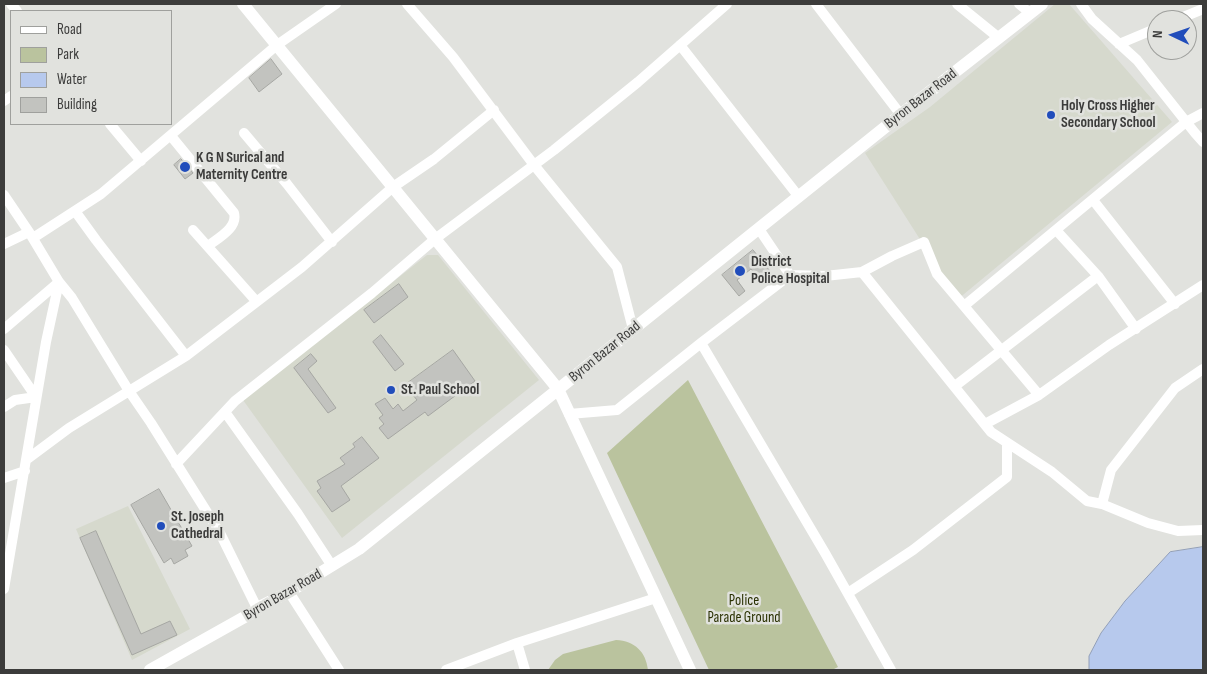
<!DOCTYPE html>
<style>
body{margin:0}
#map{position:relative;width:1207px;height:674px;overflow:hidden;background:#e1e2de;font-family:"Sofia Sans Condensed",sans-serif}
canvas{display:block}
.frame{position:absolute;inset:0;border:5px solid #3c3c3b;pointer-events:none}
.legend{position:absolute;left:10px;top:10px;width:162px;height:115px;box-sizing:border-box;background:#e1e2de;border:1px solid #9fa09d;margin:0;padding:6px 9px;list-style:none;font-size:15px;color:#3c3c3b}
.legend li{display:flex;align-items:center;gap:10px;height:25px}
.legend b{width:25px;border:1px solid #9fa09d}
.north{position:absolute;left:1147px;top:10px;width:50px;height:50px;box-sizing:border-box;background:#e1e2de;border:1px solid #9fa09d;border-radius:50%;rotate:273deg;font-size:14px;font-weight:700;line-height:20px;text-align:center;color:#3c3c3b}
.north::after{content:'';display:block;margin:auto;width:18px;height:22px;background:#214dbb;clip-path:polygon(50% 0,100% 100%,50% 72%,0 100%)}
</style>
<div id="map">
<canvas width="1207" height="674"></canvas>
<div class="frame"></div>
<ul class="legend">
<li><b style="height:6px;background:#fff"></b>Road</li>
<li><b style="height:14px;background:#bac39e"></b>Park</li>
<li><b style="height:14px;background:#b7c9ed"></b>Water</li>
<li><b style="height:14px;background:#c2c3bf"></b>Building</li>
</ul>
<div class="north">N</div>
</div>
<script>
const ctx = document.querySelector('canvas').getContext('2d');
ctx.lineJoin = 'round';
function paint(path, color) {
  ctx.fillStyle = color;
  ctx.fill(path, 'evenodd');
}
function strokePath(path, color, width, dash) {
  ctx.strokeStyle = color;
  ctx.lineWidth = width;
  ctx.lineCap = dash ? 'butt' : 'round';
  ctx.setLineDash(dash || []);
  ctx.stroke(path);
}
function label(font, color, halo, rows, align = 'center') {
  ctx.font = font + ' "Sofia Sans Condensed",sans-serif';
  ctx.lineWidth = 5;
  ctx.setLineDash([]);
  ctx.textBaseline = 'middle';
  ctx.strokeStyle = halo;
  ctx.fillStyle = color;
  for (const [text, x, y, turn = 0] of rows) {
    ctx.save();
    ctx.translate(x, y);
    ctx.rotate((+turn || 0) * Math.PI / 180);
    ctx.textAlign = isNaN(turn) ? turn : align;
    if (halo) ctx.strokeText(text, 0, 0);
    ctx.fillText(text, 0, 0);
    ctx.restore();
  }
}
const built = new Path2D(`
 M1055 4H1069L1172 122 958 299 865 153 930 107Z
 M427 255H438L539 380 342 538 243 400Z
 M128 506 190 629 132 660 76 529Z`);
const green = new Path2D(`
 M688 380 838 667 832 670H709L607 453Z
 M616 640C635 641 646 652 648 670H548L555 660 563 654Z`);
const water = new Path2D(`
 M1203 547V670H1089V656L1101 633 1125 601 1170 552Z`);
const building = new Path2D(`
 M271 59 282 74 259 92 249 78Z
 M181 159 193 173 185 179 174 165Z
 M753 250 770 271 760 280 751 269 737 280 745 291 739 296 722 275Z
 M399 284 408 297 374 323 364 310Z
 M381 335 404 364 395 371 373 342Z
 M453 350 475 381 428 416 425 412 388 439 379 428 384 424 379 418 383 415 375 404 385 398 393 409 398 404 403 411 417 400 405 385Z
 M311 354 317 361 308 369 336 408 328 413 294 368Z
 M362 437 379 458 341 486 350 500 332 512 317 491 321 488 317 481 345 464 340 458 355 447 353 444Z
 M159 489 192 546 185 550 188 556 174 564 171 558 164 563 131 505Z
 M96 531 141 634 170 621 177 635 132 655 80 538Z`);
const minor = new Path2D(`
 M11 4 17 11
 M407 4 453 57 534 165 617 267 633 329
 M816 4 901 115
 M957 4 999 38
 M1019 4 1030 13
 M1081 4 1092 19 1137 60 1195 133 1203 142
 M1176 20 1203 9
 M1119 44 1157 28
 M680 45 799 197
 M4 101 11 96
 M110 124 141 161
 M244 133 287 184 332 242
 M171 136 234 213C238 228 218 238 208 246
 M4 195 29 232 59 282 72 298 129 391 151 423 220 533 257 608
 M1093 200 1175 304
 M75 211 96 240 186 356
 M759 229 790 275
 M193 230 256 301
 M1056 230 1098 276 1136 329
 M33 238 101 194 277 45 336 4
 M4 244 29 232
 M964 306 1186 122 1203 113
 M4 329 59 282
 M701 343 825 553 891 670
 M4 350 36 397 15 400 4 407
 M955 386 1098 276
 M1039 395 937 274 924 242 892 256 862 272 991 432 1052 472 1087 501 1102 504 1148 523 1178 531 1203 530
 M225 412 298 514 332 566
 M569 414 617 410 701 343 790 275 825 276 862 272
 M985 424 1039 395 1109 345 1203 285
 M26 460 69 428 186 356 302 267 393 187 434 159 494 110
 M176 464 235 401 372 293 435 239 554 150 638 82 727 4
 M4 478 25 471
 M1102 504 1111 470 1175 388 1203 369
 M4 589 46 342 59 282
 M289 592 339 670
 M848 593 913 550 1007 477V443
 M517 643 525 670
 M446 670 517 643 656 598`);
const tertiary = new Path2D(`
 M243 4 558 389 690 670
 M150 670 257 610V608L289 592 359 549 914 104 1042 4`);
const markers = [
 [1051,115,5,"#214dbb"],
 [185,167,6,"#214dbb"],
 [740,271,6,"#214dbb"],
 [391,390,5,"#214dbb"],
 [161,526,5,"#214dbb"]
];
const streetNames = [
 ["Byron Bazar Road",921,99,-38],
 ["Byron Bazar Road",605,352,-39],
 ["Byron Bazar Road",283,595,-30]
];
const poiNames = [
 ["Holy Cross Higher",1061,106],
 ["Secondary School",1061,123],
 ["K G N Surical and",196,158],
 ["Maternity Centre",196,175],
 ["District",751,262],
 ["Police Hospital",751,279],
 ["St. Paul School",401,390],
 ["St. Joseph",171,517],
 ["Cathedral",171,534]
];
const parkNames = [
 ["Police",744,601],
 ["Parade Ground",744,618]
];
paint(built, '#d6d9cd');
paint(green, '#bac39e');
paint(water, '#b7c9ed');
strokePath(water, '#929fb8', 1);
paint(building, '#c2c3bf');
strokePath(building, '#a6a7a3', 1);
strokePath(minor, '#fff', 10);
strokePath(tertiary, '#fff', 12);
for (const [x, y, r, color] of markers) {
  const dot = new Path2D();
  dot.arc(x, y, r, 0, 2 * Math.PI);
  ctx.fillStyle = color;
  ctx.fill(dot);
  strokePath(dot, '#e1e2de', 2);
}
label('15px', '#3c3c3b', '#e1e2de', streetNames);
label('bold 15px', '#3c3c3b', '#e1e2de', poiNames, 'left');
label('15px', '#2a3102', '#e1e2de', parkNames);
</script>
